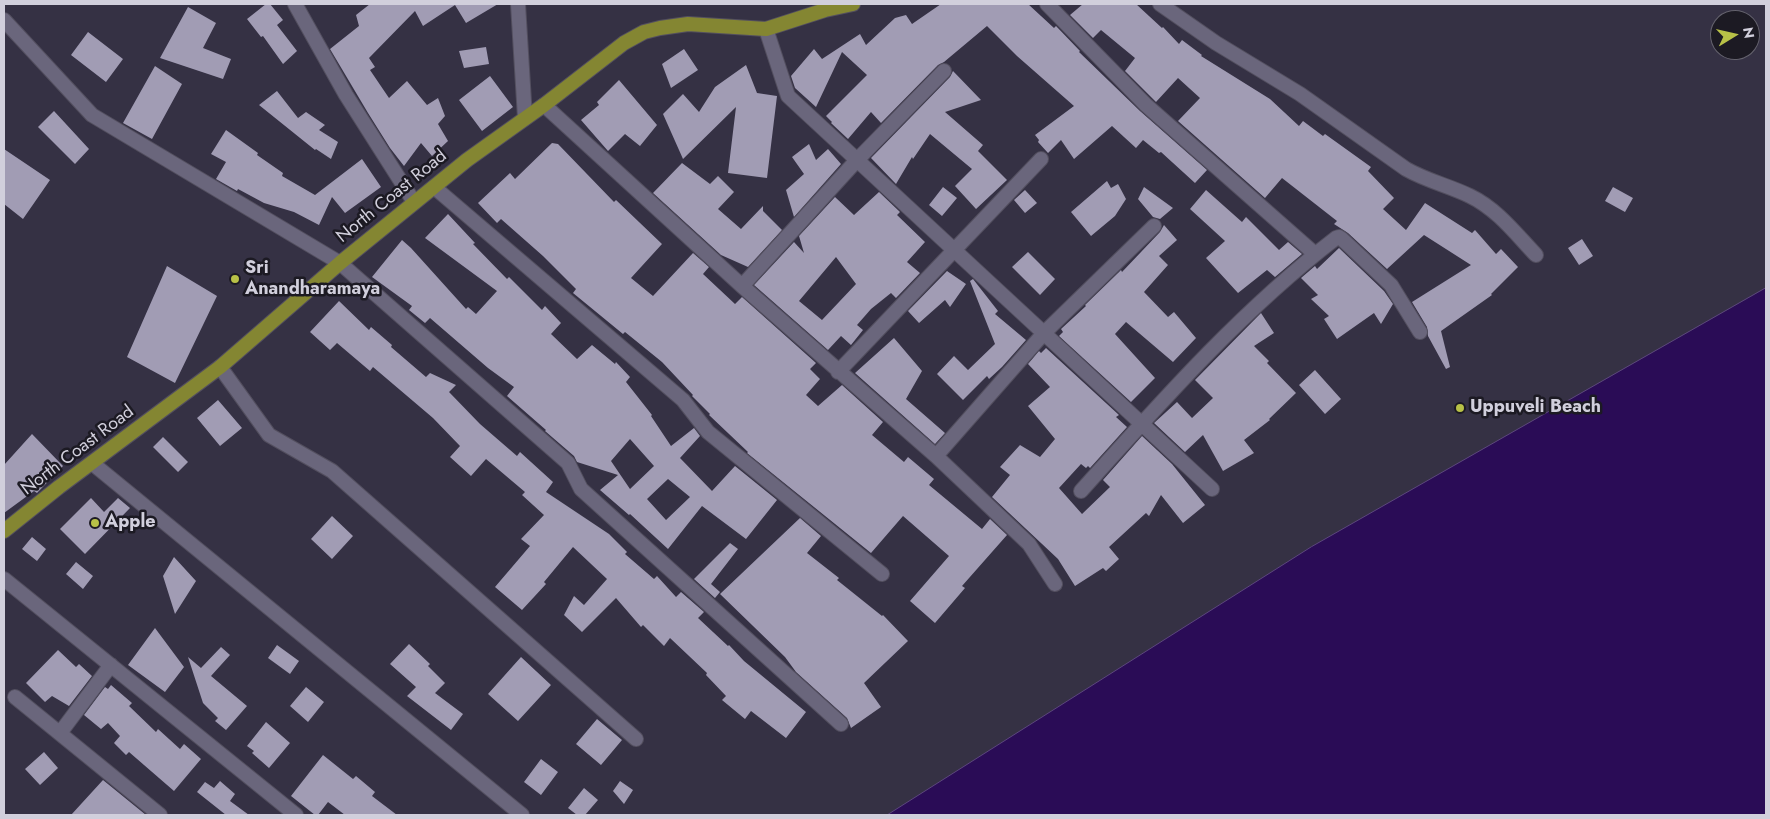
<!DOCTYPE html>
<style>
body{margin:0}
#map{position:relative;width:1770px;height:819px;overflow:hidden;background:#353144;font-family:Jost,sans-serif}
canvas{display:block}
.frame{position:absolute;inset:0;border:5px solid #d1cfdc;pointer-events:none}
.north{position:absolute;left:1710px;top:10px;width:50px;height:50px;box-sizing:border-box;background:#1c1a23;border:1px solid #64626d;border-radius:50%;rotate:81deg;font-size:14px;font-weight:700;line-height:20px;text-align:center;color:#d1cfdc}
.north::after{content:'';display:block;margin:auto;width:18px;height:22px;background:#b8c147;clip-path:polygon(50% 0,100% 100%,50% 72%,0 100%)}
</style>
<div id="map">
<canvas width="1770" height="819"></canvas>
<div class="frame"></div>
<div class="north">N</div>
</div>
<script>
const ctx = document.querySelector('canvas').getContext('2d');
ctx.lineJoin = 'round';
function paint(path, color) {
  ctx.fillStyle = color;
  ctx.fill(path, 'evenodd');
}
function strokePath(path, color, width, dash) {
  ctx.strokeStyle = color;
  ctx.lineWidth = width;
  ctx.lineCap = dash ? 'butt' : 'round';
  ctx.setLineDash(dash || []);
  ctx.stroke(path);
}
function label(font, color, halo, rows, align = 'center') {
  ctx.font = font + ' Jost,sans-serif';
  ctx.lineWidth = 5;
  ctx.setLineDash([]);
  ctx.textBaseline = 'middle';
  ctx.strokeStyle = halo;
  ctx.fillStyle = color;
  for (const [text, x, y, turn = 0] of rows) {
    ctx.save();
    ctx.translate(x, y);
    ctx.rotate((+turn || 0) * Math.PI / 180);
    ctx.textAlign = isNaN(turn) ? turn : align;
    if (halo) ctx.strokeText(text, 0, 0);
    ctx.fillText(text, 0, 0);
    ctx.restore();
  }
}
const water = new Path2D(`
 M1766 288V815H887L1311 547Z`);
const building = new Path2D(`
 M266 4H270L283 20 277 25 297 51 283 64 263 36 261 37 247 19Z
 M370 4H498L466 23 455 5 423 26 415 11 369 58 375 67 370 70 389 98 407 81 427 105 438 98 445 116 438 124 448 141 432 156 421 143 404 166 390 148 368 113 330 49 359 26 356 15Z
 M941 4H1028L1054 28 1056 26 1080 51 1079 52 1140 111 1207 170 1195 183 1161 152 1159 153 1143 140 1136 148 1112 126 1074 159 1061 140 1048 153 1038 142 1039 140 1035 135 1074 106 1017 56 987 26 944 62 938 65 881 123 871 112 848 139 831 123 832 122 826 116 867 75 842 52 816 107 795 88 791 76 814 49 822 59 860 34 866 45 895 18 906 15 912 24Z
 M1083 4H1136L1162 28 1163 27 1179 44 1182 40 1202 55 1201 56 1270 99 1299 126 1303 121 1323 136 1325 134 1371 167 1368 171 1394 198 1383 209 1406 230 1425 203 1472 233 1475 230 1496 254 1501 249 1518 267 1491 294 1492 295 1441 331 1450 367 1446 369 1428 336 1427 327 1412 302 1471 265 1424 235 1387 269 1348 233 1334 224 1337 221 1282 178 1265 198 1178 121 1200 98 1178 78 1156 102 1125 71 1135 58 1101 30 1093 38 1070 15Z
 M188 7 216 23 203 48 231 59 223 79 160 58Z
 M88 32 123 59 106 82 71 55Z
 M486 47 489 64 464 68 459 51Z
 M684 49 698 70 671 88 662 64Z
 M746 65 757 93 777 96 767 178 728 173 736 107 683 159 663 114 683 94 699 112 715 87Z
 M155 66 182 84 152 139 123 123Z
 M953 71 981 100 945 112 983 145 978 151 1007 180 976 209 955 186 972 169 930 134 913 159 912 157 896 184 871 158 950 77Z
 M490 76 513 107 482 131 459 100Z
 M619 80 657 125 640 146 625 134 608 151 581 120 599 105 597 102Z
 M277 91 298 118 306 112 325 125 319 130 338 142 331 159 316 149 315 150 259 105Z
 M54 111 89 149 75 164 38 127Z
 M226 130 258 153 257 155 283 173 282 176 315 195 362 159 381 187 345 213 332 197 319 225 294 212 264 203 238 189 237 191 216 179 226 162 211 154Z
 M552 143 558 144 614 202 616 200 662 244 631 278 653 296 693 253 709 267 703 274 735 304 742 297 816 363 810 369 820 379 806 395 818 406 842 385 883 422 872 435 904 462 908 457 934 479 929 485 982 529 990 519 1007 535 962 586 965 588 935 623 910 601 949 556 903 516 871 553 747 453 748 452 709 415 710 414 692 396 693 395 662 362 625 332 623 334 573 293 576 289 543 256 501 219 497 223 478 203 510 173 515 179Z
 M809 144 816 160 828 149 841 164 794 217 786 190 804 174 792 157Z
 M4 149 50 180 23 219 4 204Z
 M682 163 710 184 718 176 734 192 718 209 741 229 763 206V211L782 230 748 267 721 255 653 193Z
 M1107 181 1111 188 1118 184 1126 199 1115 216 1091 236 1071 212Z
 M943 187 957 198 942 216 929 205Z
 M1144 187 1173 208 1160 219 1153 217 1138 199Z
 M1613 187 1633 198 1625 212 1605 201Z
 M1025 190 1037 203 1025 213 1014 200Z
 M1206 190 1242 222 1246 217 1279 250 1288 242 1302 254 1275 277 1267 270 1238 293 1206 258 1225 241 1190 209Z
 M879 192 900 212 897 215 925 242 907 262 920 273 896 298 891 293 871 309 857 325 863 330 851 345 841 336 828 350 754 285 794 242 804 253 799 236 835 197 854 215ZM836 257 856 284 822 320 799 301Z
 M448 214 475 243 473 244 507 279 509 277 542 310 545 306 561 323 551 334 577 359 592 345 615 364 616 362 630 377 626 382 652 415 651 416 671 446 694 428 700 436 680 458 712 491 735 466 777 500 746 539 702 506 668 549 630 514 629 515 600 490 618 475 577 462 574 456 545 431 546 430 507 396 514 387 488 368 430 318 425 323 409 310 412 306 372 277 402 240 411 248 466 309 468 307 476 314 497 291 425 238ZM630 439 654 466 630 489 611 461ZM668 479 690 497 666 520 647 499Z
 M1164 225 1177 240 1159 256 1168 265 1144 292 1168 317 1174 312 1196 338 1173 362 1126 322 1115 334 1155 378 1131 402 1059 336 1063 332 1061 329 1086 306 1085 305 1118 273 1121 270 1122 272 1160 232Z
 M1582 239 1593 256 1579 265 1568 248Z
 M1339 248 1384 291 1393 304 1381 324 1374 313 1337 339 1324 319 1329 316 1311 299 1318 295 1301 278 1315 266 1317 269Z
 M1028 252 1055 279 1040 295 1012 267Z
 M167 266 217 296 175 383 127 357Z
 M947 271 966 284 950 307 945 300 919 323 908 311Z
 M973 279 998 311 995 314 1026 340 1002 367 989 379 987 376 963 400 937 374 954 356 968 370 995 344 970 281Z
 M339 301 369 330 371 327 392 345 391 347 426 377 430 373 456 385 449 392 480 424 517 456 520 452 553 482 546 492 609 534 627 552 625 554 654 579 657 576 676 597 681 592 704 612 698 618 728 646 729 645 744 661 806 712 786 738 751 711 745 719 722 700 726 696 706 675 707 673 670 638 664 646 643 625 641 627 616 598 582 632 564 615 574 596 584 605 607 579 573 547 544 582 546 584 522 610 495 587 530 546 521 539 544 515 522 495 525 492 486 459 471 476 450 457 460 446 433 418 373 367 370 371 337 343 330 350 310 332Z
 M1261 313 1274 333 1254 346 1269 361 1267 363 1296 393 1269 419 1270 420 1244 440 1254 453 1223 471 1203 435 1185 452 1154 423 1177 402 1192 418 1213 398 1195 380Z
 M894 338 922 371 906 399 945 433 935 444 855 373Z
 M1046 348 1119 415 1116 417 1127 427 1090 468 1088 466 1086 468 1081 464 1059 488 1082 514 1110 487 1103 480 1142 436 1172 464 1205 505 1183 523 1161 495 1149 516 1146 513 1109 547 1119 559 1106 571 1103 568 1075 586 1058 559 992 497 1010 475 1000 467 1020 445 1040 457 1055 439 1028 406 1050 387 1028 364 1039 351 1041 353Z
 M1315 370 1341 399 1325 414 1299 385Z
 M218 400 242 428 220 446 197 418Z
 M32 434 63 466 37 493 34 491 4 513V465Z
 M163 437 188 462 178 472 153 447Z
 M91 498 104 512 118 498 130 508 85 554 60 529Z
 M332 516 353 536 332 559 311 539Z
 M800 518 821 536 807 553 839 578 837 580 882 616 883 615 908 641 864 683 881 707 851 728 847 718 796 672 785 657 720 594Z
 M32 537 46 549 37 561 22 549Z
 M730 543 738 549 711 584 720 592 715 598 694 579Z
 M174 557 196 581 175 614 163 576Z
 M76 562 93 576 83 589 66 574Z
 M155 628 184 667 165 692 128 665Z
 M409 644 430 664 428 666 445 683 435 693 463 714 451 730 407 696 416 687 390 664Z
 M277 645 299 661 290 674 268 658Z
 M221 647 230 655 211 676 247 706 226 730 215 721 218 718 203 703 188 657 201 668Z
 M58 650 76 667 79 664 92 676 69 706 52 696 45 702 26 683Z
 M521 657 551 685 518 721 488 694Z
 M111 685 132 703 129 706 156 732 158 729 180 749 184 744 201 759 174 791 129 752 126 755 114 743 120 736 108 723 101 729 84 715 105 687 108 689Z
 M306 687 324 702 308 722 290 706Z
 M597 719 622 740 601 765 576 744Z
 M266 722 290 743 269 768 252 753 254 751 247 746Z
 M44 752 58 768 40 785 25 769Z
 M323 755 353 779 356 776 375 792 372 796 397 815H345L328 802 318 815H315L291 796Z
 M541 759 558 772 541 795 524 782Z
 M103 780 146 815H71Z
 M220 781 235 794 230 801 249 815H226L197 792 205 782 214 788Z
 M620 781 633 790 624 804 613 791Z
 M584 788 598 800 585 815H577L568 808Z`);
const minor = new Path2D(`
 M295 4 346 95 414 202
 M518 4 525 118
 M1047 4 1146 105 1315 254
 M1160 4 1216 43 1300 94 1406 169C1427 181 1450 186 1470 196 1497 209 1516 234 1536 255
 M4 20 92 115 340 263 568 463 581 489 841 724
 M766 29 788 96 1212 489
 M544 105 742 286 936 456 1029 544 1055 584
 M434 187 683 400 708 432 882 574
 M742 286 857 160 944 71
 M220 367 269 435 332 471 636 739
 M838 372 1041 159
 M936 456 1044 333 1154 226
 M92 463 522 815
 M1081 491C1160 403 1241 311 1336 238L1339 237 1342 239 1391 285 1420 332
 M4 579 296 815
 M15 697 160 815
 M60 733 111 665`);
const primary = new Path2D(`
 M4 531 59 487 220 367 340 263 467 160 544 105 624 43 644 32 660 28 688 24 766 29 825 10 853 4`);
const markers = [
 [235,279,5,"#b8c147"],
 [1460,408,5,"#b8c147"],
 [95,523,5,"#b8c147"]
];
const streetNames = [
 ["North Coast Road",392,197,-39],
 ["North Coast Road",78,451,-37]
];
const poiNames = [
 ["Sri",245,269],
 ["Anandharamaya",245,290],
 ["Uppuveli Beach",1470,408],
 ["Apple",105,523]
];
paint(water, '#2a0c56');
strokePath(water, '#5c467e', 1);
paint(building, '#a19cb4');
strokePath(minor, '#534f5f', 16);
strokePath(primary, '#534f5f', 16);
strokePath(minor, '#6a667c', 14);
strokePath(primary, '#848632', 14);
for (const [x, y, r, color] of markers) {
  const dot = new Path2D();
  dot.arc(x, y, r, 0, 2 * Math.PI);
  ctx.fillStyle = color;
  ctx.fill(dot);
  strokePath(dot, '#1c1a23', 2);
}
label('18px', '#d1cfdc', '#1c1a23', streetNames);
label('bold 18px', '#d1cfdc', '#1c1a23', poiNames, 'left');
</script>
